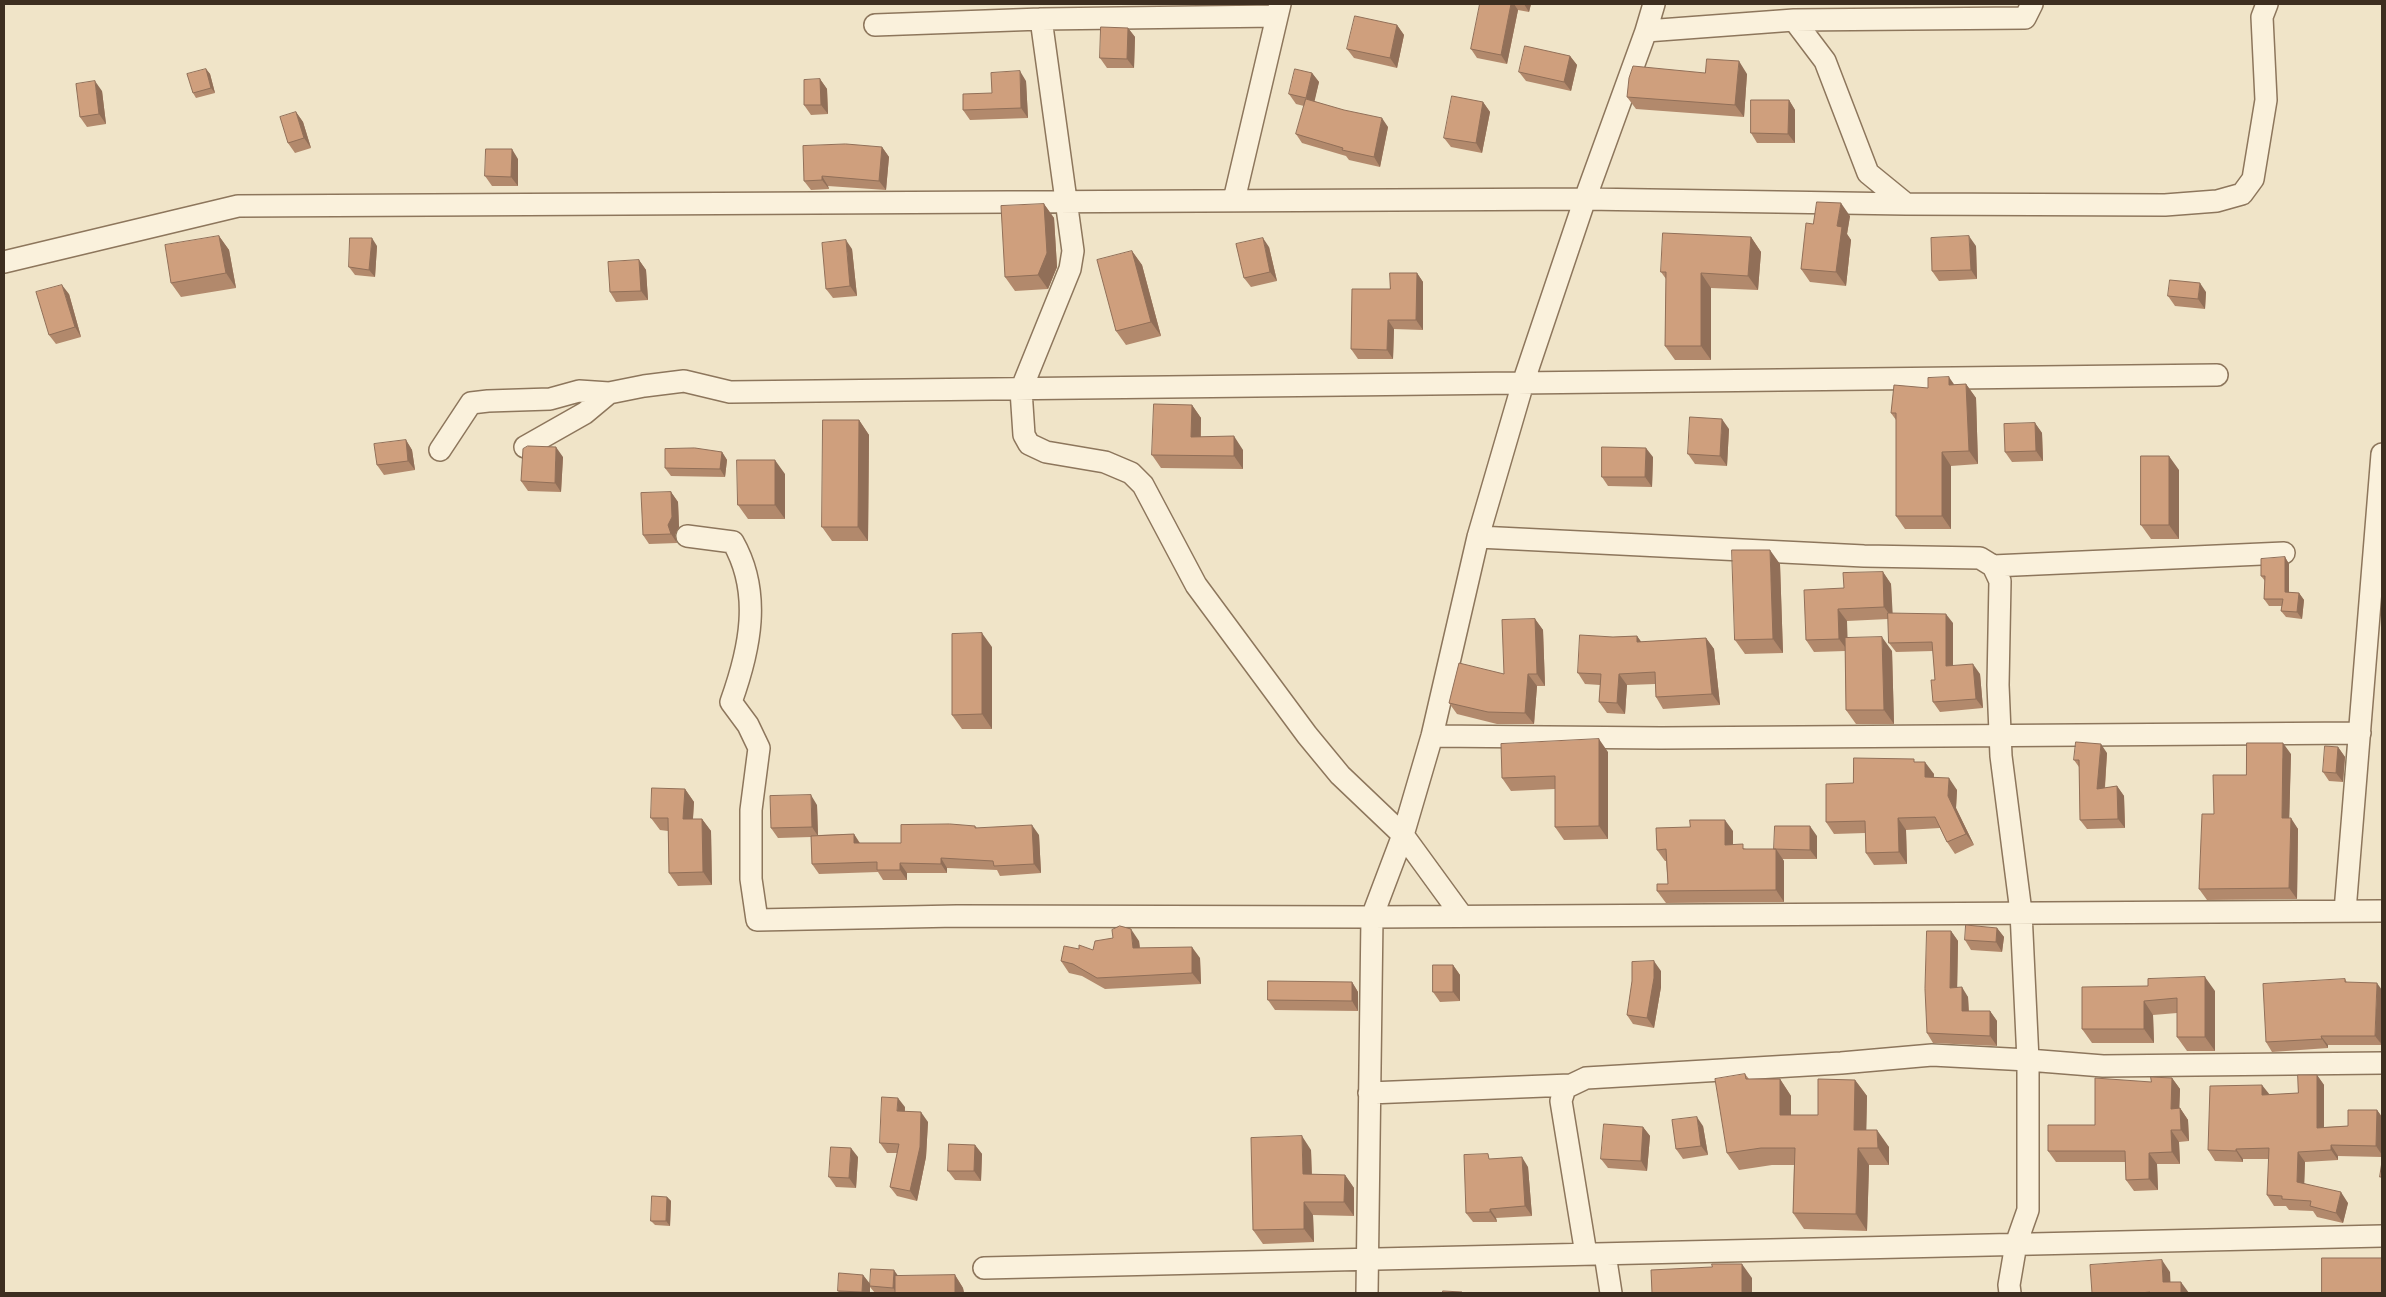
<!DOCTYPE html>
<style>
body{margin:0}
#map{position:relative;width:2386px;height:1297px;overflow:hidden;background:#f0e4c8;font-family:"Libre Baskerville",serif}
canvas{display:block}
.frame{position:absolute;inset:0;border:5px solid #3d2e20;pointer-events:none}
</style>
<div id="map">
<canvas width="2386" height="1297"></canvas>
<div class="frame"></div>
</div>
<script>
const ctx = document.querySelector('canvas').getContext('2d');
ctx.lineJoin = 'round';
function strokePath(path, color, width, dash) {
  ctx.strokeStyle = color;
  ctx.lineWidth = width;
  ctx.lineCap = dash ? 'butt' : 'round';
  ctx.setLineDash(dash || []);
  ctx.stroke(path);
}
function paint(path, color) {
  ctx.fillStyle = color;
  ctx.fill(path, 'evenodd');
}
const minor = new Path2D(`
 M1041 19 1073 251 1070 269 1021 390 1024 435 1029 444 1046 452 1105 462 1131 473 1143 485 1196 585 1307 735 1340 775 1403 835 1462 916
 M1794 20 1825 61 1868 173 1906 204
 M875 25 1041 19 1277 16
 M1646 31 1654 4
 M1234 200 1280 4
 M4 262 238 206 1585 199 1906 204 2165 205 2217 201 2242 194 2253 179 2266 100 2262 17 2267 4
 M525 447 585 413 609 393 644 386 684 381 730 392 2217 375
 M440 450 471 403 488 401 550 399 579 391 609 393
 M687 536 733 542C762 593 750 649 731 702L748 725 759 748 751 810V879L757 920 957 916 1372 917 2382 911
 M1478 537 1864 556 1980 558 1993 566 2000 581 1998 685 2001 756 2021 912 2028 1060V1210L2016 1244 2009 1285 2010 1293
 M1993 566 2284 553
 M1432 736 1661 738 2360 733
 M2345 911 2382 454
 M1369 1093 1570 1085
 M1586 1254 1561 1101 1565 1088 1586 1078 1841 1063 1932 1055 2028 1060 2103 1066 2382 1063
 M1605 1254 1611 1293
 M984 1268 2382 1236
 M1367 1293 1372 917 1403 835 1432 736 1478 537 1523 383 1585 199 1646 31 1794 20 2025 18 2032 4`);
const wall = new Path2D(`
 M1475 4H1531L1529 12 1518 10 1507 64 1477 58 1471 49 1480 5Z
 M1397 25 1404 35 1397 68 1354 58 1347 49Z
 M1128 28 1135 37 1134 68H1107L1100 58Z
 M1570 56 1577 65 1571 91 1526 81 1519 72Z
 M206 69 210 74 215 93 196 98 193 93Z
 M1312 73 1319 82 1314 101 1388 127 1380 167 1349 160 1346 156 1302 143 1296 134 1304 106 1296 104 1289 94Z
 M1705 73 1747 74 1744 117 1636 109 1627 97Z
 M820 79 827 89 828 114 811 115 804 105Z
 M1026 81 1028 118 970 120 963 110 992 93Z
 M102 91 106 124 87 127 80 117Z
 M1789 100 1795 110V143H1757L1751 133Z
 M1483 102 1490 112 1482 153 1451 147 1444 138Z
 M296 112 303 122 311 148 295 153 288 143Z
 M882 147 889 157 886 190 828 186 829 189 811 190 804 181Z
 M518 159V186H492L485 176Z
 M1044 204 1054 218 1057 267 1048 289 1015 291 1005 277Z
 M1850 216 1847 234 1851 240 1846 286 1810 282 1801 269 1813 224Z
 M219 236 229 250 236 288 181 297 171 283Z
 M1751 237 1761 252 1758 290 1711 288V360H1675L1665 346 1666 279 1661 272Z
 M377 246 375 277 355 275 349 267Z
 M1976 246 1977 279 1939 281 1932 271Z
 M1269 247 1277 281 1251 287 1244 278Z
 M852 249 857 296 833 298 826 289Z
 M1132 251 1142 265 1161 336 1126 345 1116 331Z
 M639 260 646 270 648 300 616 302 610 292Z
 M1417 273 1423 282V330L1394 329 1393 359H1358L1351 349 1390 289Z
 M2206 292 2205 309 2175 306 2168 296Z
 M69 294 81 337 56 344 49 335Z
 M1966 384 1976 398 1978 464 1951 466V529H1905L1896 516V420L1891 413 1928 388Z
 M1192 405 1201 418V437L1243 450V469L1161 468 1152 455Z
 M859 420 869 435 868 541H832L822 527Z
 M2035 423 2042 433 2043 461 2012 462 2005 452Z
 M1729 429 1727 466 1695 464 1688 454Z
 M406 440 412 450 415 470 384 475 377 465Z
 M722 452 727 460 725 477 671 476 665 468Z
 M563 457 561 492 528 491 521 481Z
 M1653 457 1652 487 1608 486 1602 477Z
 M2179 470V539H2151L2141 525Z
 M785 474V519H748L738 505Z
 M671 492 678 502 679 527 675 535 677 543 649 544 643 535Z
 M2285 557 2289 564V592L2299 593 2304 600 2302 619 2286 617 2281 611 2282 606H2269L2264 599 2265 581 2261 576Z
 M1780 564 1783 653 1745 654 1735 640Z
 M1883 572 1891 584 1892 613 1953 623V666L1980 674 1983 708 1940 712 1933 702 1935 680 1933 651 1896 652 1889 643 1888 619 1847 621V638L1892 651 1894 724H1856L1846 710 1845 651 1814 652 1806 640 1844 588Z
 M1535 619 1543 630 1545 686H1537L1534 724H1497L1457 714 1449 703 1504 674Z
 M1637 636 1641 642 1706 638 1714 649 1720 705 1663 709 1656 697 1655 684 1627 685 1625 714 1607 713 1599 702 1600 685 1585 684 1578 673 1613 637Z
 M992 647V729H962L952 715Z
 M2338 747 2345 757 2343 782 2329 781 2323 772Z
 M1608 752V839L1564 840 1555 827V789L1511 791 1502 778Z
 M2107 753 2105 788 2117 786 2124 796 2125 828 2087 829 2080 820 2079 767 2074 760Z
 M2291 754 2289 818 2298 829 2297 899 2207 900 2199 889 2214 814 2246 775Z
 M1916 762 1934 774V777L1957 790 1956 808 1974 845 1955 854 1947 842 1940 828 1906 830 1907 864 1874 865 1866 853 1865 833 1834 834 1826 822 1853 783Z
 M685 789 694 802 693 819H702L711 831 712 885 678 886 669 873 668 831 660 830 651 818Z
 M817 805 818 835 854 834 860 843H901L975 826 977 828 1039 835 1041 873 1000 876 997 870 947 868V873H907V880H883L878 872 819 874 812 864 811 837 778 838 771 828Z
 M1733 831V845L1746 849H1774L1817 836V859H1782L1784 861V902L1666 903 1657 891 1668 884 1666 861H1665L1657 850Z
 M1997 928 2004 937 2002 952 1971 950 1965 940Z
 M1951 931 1958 941 1957 987 1968 997 1969 1011H1990L1997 1021V1046L1933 1043 1927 1033Z
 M1139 941 1140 948 1200 958 1201 984 1105 989 1082 976 1069 973 1061 961 1079 949 1093 950Z
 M1453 965 1460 975V1001L1440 1002 1433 992Z
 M1661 971V987L1654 1028 1633 1024 1627 1015Z
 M2345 979 2382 1045H2328V1048L2272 1052 2266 1042Z
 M1352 982 1358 992V1011L1275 1010 1268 1000Z
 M2082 987 2215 991V1051H2187L2177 1037V1013L2153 1015 2154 1043H2092L2082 1029Z
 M1745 1074 1749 1079H1780L1791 1096V1115H1818L1855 1080 1867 1096 1866 1130 1889 1147V1165H1869L1867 1231 1804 1229 1793 1213 1794 1165H1772L1739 1170 1727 1153Z
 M2317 1075 2324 1085V1127L2348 1126 2377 1110 2382 1117V1157L2338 1156V1160L2305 1162 2304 1183 2348 1203 2343 1223 2317 1217 2313 1211 2289 1210 2286 1206H2274L2267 1195 2269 1159H2243V1162L2215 1161 2208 1150 2269 1095 2298 1093Z
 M2172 1078 2180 1089 2179 1108H2180L2188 1120 2189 1141 2179 1142 2180 1164H2157L2158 1190 2134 1191 2126 1180 2125 1162H2056L2048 1151 2095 1125 2151 1082Z
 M905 1107V1112L928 1122 926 1157 917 1201 897 1196 890 1187 897 1153H887L880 1143Z
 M1703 1126 1708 1155 1683 1159 1676 1149Z
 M1643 1127 1650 1136 1647 1171 1608 1168 1601 1159Z
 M975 1145 982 1154 981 1181 955 1180 948 1171Z
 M1311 1150 1312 1174 1345 1175 1354 1188V1216L1313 1215 1314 1242 1263 1244 1253 1230Z
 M858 1157 856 1188 836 1187 829 1177Z
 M1492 1159 1528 1167 1532 1216 1496 1218 1497 1222H1473L1466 1213Z
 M667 1197 671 1201 670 1226 655 1225 651 1221Z
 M863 1275 870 1284 898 1276 955 1275 963 1288 964 1293H875L870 1287V1293H840L838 1291Z`);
const shadedWall = new Path2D(`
 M1511 4H1514L1518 10 1507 64 1501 55Z
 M1524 4H1531L1529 12Z
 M1397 25 1404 35 1397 68 1390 58Z
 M1128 28 1135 37 1134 68 1127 59Z
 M1570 56 1577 65 1571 91 1564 82Z
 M1739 61 1747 74 1744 117 1735 105Z
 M206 69 210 74 215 93 211 88Z
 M1020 71 1026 81 1028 118 1021 108Z
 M1312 73 1319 82 1313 108 1306 98Z
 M820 79 827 89 828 114 821 105Z
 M95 81 102 91 106 124 99 114Z
 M1789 100 1795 110V143L1788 134Z
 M1483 102 1490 112 1482 153 1476 143Z
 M296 112 303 122 311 148 304 138Z
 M1382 118 1388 127 1380 167 1374 157Z
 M882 147 889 157 886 190 879 181Z
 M512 149 518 159V186L511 177Z
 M822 176 828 186 829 189 822 180Z
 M1841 203 1850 216 1847 234 1851 240 1846 286 1836 272 1837 226Z
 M1044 204 1054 218 1057 267 1048 289 1038 275Z
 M219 236 229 250 236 288 226 273Z
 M1969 236 1976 246 1977 279 1971 270Z
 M1751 237 1761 252 1758 290 1748 276Z
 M372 238 377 246 375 277 369 270Z
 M1263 238 1269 247 1277 281 1270 272Z
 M846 240 852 249 857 296 850 286Z
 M1132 251 1142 265 1161 336 1151 322Z
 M639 260 646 270 648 300 641 291Z
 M1417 273 1423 282V330L1416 320Z
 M1701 273 1711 288V360L1701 346Z
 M2200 283 2206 292 2205 309 2198 299Z
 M62 285 69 294 81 337 75 327Z
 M1388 320 1394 329 1393 359 1387 350Z
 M1949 377 1958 390 1949 385Z
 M1966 384 1976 398 1978 464 1969 451Z
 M1192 405 1201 418 1200 451 1191 437Z
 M1722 419 1729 429 1727 466 1720 456Z
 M859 420 869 435 868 541 858 527Z
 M2035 423 2042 433 2043 461 2036 451Z
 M1234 436 1243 450V469L1234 456Z
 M406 440 412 450 415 470 408 461Z
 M556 447 563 457 561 492 555 483Z
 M1646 448 1653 457 1652 487 1645 477Z
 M722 452 727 460 725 477 720 469Z
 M1942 452 1951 466V529L1942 516Z
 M2169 456 2179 470V539L2169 525Z
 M775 460 785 474V519L775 505Z
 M671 492 678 502 679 527 675 535 677 543 671 534 668 525Z
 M1770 550 1780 564 1783 653 1773 639Z
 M2285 557 2289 564V599L2285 592Z
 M1883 572 1891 584 1893 619 1884 607Z
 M2299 593 2304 600 2302 619 2297 612Z
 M1838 609 1847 621 1848 651 1839 639Z
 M1946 614 1953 623V676L1946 666Z
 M1535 619 1543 630 1545 686 1537 674Z
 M982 633 992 647V729L982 714Z
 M1637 636 1645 647 1637 642Z
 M1882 637 1892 651 1894 724 1884 710Z
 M1706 638 1714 649 1720 705 1712 694Z
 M1973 664 1980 674 1983 708 1976 699Z
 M1528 674 1537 686 1534 724 1525 713Z
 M1619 674 1627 685 1625 714 1617 703Z
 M1599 739 1608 752V839L1599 826Z
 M2283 743 2291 754 2289 829 2282 818Z
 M2101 744 2107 753 2104 798 2097 789Z
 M2338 747 2345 757 2343 782 2336 773Z
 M1925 762 1934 774 1933 789 1925 777Z
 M1949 778 1957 790 1956 808 1974 845 1966 834 1948 796Z
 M2117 786 2124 796 2125 828 2118 819Z
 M685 789 694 802 692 832 683 819Z
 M811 795 817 805 818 836 812 827Z
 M1898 818 1906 830 1907 864 1899 852Z
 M2291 818 2298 829 2297 899 2289 888Z
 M702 819 711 831 712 885 703 872Z
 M1725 820 1733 831V857L1725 845Z
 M1032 825 1039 835 1041 873 1034 864Z
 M1810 826 1817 836V859L1810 850Z
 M854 834 860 844 854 843Z
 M1776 849 1784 861V902L1776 890Z
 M941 858 947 868V873L941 864Z
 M900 863 907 873V880L900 870Z
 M1997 928 2004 937 2002 952 1996 942Z
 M1131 929 1139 941 1141 960 1133 948Z
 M1951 931 1958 941 1957 997 1950 988Z
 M1192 947 1200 958 1201 984 1192 973Z
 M1654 961 1661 971V987L1654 1028 1647 1018Z
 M1453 965 1460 975V1001L1453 992Z
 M2205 977 2215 991V1051L2205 1037Z
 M1352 982 1358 992V1011L1352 1001Z
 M2377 983 2382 990V1045L2375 1036Z
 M1962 987 1968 997 1969 1021 1962 1011Z
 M2144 1001 2153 1015 2154 1043 2144 1029Z
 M1990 1011 1997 1021V1046L1990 1036Z
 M2321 1036 2328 1045V1048L2322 1039Z
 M2317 1075 2324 1085V1138L2317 1128Z
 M2172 1078 2180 1089 2179 1120 2171 1109Z
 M1780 1079 1791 1096V1132L1780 1115Z
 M1855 1080 1867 1096 1866 1147 1854 1130Z
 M2262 1085 2270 1095H2262Z
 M898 1098 905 1107 904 1121 897 1111Z
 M2180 1108 2188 1120 2189 1141 2181 1130Z
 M2377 1110 2382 1117V1155L2376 1146Z
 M921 1112 928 1122 926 1157 917 1201 910 1191Z
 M1697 1117 1703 1126 1708 1155 1701 1146Z
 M1643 1127 1650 1136 1647 1171 1641 1161Z
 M1877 1130 1889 1147V1165L1878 1148Z
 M2171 1130 2179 1142 2180 1164 2172 1152Z
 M1302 1136 1311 1150 1312 1187 1303 1174Z
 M975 1145 982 1154 981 1181 974 1171Z
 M2331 1145 2338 1156V1160L2331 1150Z
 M851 1148 858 1157 856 1188 849 1178Z
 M1858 1148 1869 1165 1867 1231 1856 1214Z
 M2236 1149 2243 1159V1162L2236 1151Z
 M2298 1152 2305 1162 2304 1192 2297 1182Z
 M2149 1153 2157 1164 2158 1190 2149 1179Z
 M1522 1157 1528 1167 1532 1216 1525 1206Z
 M1345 1175 1354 1188V1216L1344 1202Z
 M2341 1192 2348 1203 2343 1223 2336 1213Z
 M667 1197 671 1201 670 1226 666 1221Z
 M1304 1202 1313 1215 1314 1242 1304 1229Z
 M1490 1209 1496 1218 1497 1222 1490 1212Z
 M2162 1260 2170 1272 2171 1293 2163 1282Z
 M1742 1264 1752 1278V1293H1742Z
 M894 1270 901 1280 897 1293 893 1288Z
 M863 1275 870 1284V1293H863L862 1292Z
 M955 1275 963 1288 964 1293H955Z
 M2181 1282 2189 1293H2181Z`);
const building = new Path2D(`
 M1480 4H1511L1501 55 1471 49Z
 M1355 16 1397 25 1390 58 1347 49Z
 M1101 27 1128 28 1127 59 1100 58Z
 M1525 46 1570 56 1564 82 1519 72Z
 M1707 59 1739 61 1735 105 1627 97 1629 78 1633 66 1705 73Z
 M206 69 211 88 193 93 187 74Z
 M1295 69 1312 73 1306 98 1289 94Z
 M1020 71 1021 108 963 110V94L992 93 991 73Z
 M820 79 821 105H804V80Z
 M95 81 99 114 80 117 76 84Z
 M1452 96 1483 102 1476 143 1444 138Z
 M1306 99 1344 110 1382 118 1374 157 1342 150 1343 148 1296 134Z
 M1751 100H1789L1788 134 1751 133Z
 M296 112 304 138 288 143 280 117Z
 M846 144 882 147 879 181 822 176V180L804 181 803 146Z
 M486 149H512L511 177 485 176Z
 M1817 202 1841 203 1837 226 1842 227 1836 272 1801 269 1806 223 1813 224Z
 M1044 204 1047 253 1038 275 1005 277 1001 206Z
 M1663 233 1751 237 1748 276 1701 273V346H1665L1666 272H1661Z
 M219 236 226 273 171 283 165 245Z
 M1969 236 1971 270 1932 271 1931 238Z
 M350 238H372L369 270 349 267Z
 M1263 238 1270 272 1244 278 1236 244Z
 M846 240 850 286 826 289 822 243Z
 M1132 251 1151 322 1116 331 1097 260Z
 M639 260 641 291 610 292 608 262Z
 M1390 273H1417L1416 320H1388L1387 350 1351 349 1352 289H1390Z
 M2170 280 2200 283 2198 299 2168 296Z
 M62 285 75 327 49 335 36 292Z
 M1949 377V385L1966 384 1969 451 1942 452V516H1896V413H1891L1894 385 1928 388V378Z
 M1154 404 1192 405 1191 437 1234 436V456L1152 455Z
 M1690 417 1722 419 1720 456 1688 454Z
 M823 420H859L858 527H822Z
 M2035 423 2036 451 2005 452 2004 424Z
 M406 440 408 461 377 465 374 444Z
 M528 446 556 447 555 483 521 481 523 449Z
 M1602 447 1646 448 1645 477H1602Z
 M695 448 722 452 720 469 665 468V449Z
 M2141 456H2169V525H2141Z
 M737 460H775V505H738Z
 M671 492 672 517 668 525 671 534 643 535 641 493Z
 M1732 550H1770L1773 639 1735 640Z
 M2285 557V592L2299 593 2297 612 2281 611 2283 599H2264L2265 576H2261V559Z
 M1883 572 1884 607 1838 609 1839 639 1806 640 1804 590 1844 588 1843 573Z
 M1888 613 1946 614V666L1973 664 1976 699 1933 702 1931 680H1935L1932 642 1889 643Z
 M1535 619 1537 674H1528L1525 713 1488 712 1449 703 1459 663 1504 674 1502 620Z
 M982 633V714L952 715V634Z
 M1580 635 1613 637 1637 636V642L1706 638 1712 694 1656 697 1655 672 1619 674 1617 703 1599 702 1601 674 1578 673Z
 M1882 637 1884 710H1846L1845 638Z
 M1599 739V826L1555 827V776L1502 778 1501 744Z
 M2076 742 2101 744 2097 789 2117 786 2118 819 2080 820 2079 760H2074Z
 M2247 743H2283L2282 818H2291L2289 888 2199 889 2202 814H2214L2213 775H2246Z
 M2325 746 2338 747 2336 773 2323 772Z
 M1854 758 1914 759V762H1925V777L1949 778 1948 796 1966 834 1947 842 1935 817 1898 818 1899 852 1866 853 1865 821 1826 822V784L1853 783Z
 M652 788 685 789 683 819H702L703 872 669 873 668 818H651Z
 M811 795 812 827 771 828 770 796Z
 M1690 820H1725V845L1743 844V849H1776V890L1657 891V884H1668L1666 849 1657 850 1656 828 1690 827Z
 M950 824 975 826V828L1032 825 1034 864 994 866 993 861 941 858V864L900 863V870H877V862L812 864 811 836 854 834V843H901V825Z
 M1775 826H1810V850L1774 849Z
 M1966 925 1997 928 1996 942 1965 940Z
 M1120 926 1131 929 1133 948 1192 947V973L1097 978 1073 964 1061 961 1064 946 1079 949V945L1093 950 1095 941 1113 938 1112 930Z
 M1927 931H1951L1950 988 1962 987V1011H1990V1036L1927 1033 1925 989Z
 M1654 961V978L1647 1018 1627 1015 1632 981V962Z
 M1433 965H1453V992H1433Z
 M2205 977V1037H2177V998L2144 1001V1029H2082V987L2148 986V979Z
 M2345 979V982L2377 983 2375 1036H2321L2322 1039 2266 1042 2263 984Z
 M1268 981 1352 982V1001L1268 1000Z
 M1745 1074 1746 1079H1780V1115H1818V1079L1855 1080 1854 1130H1877L1878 1148H1858L1856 1214 1793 1213 1795 1148H1761L1727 1153 1715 1079Z
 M2298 1075H2317V1128L2348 1126V1110H2377L2376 1146 2331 1145V1150L2298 1152 2297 1182 2341 1192 2336 1213 2310 1206 2311 1201 2282 1199V1196L2267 1195 2269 1148 2236 1149V1151L2208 1150 2210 1086 2262 1085V1095L2298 1093Z
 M2151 1077 2172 1078 2171 1109 2180 1108 2181 1130H2171L2172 1152 2149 1153V1179L2126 1180 2125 1151H2048V1125H2095V1078L2151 1082Z
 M882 1097 898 1098 897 1111 921 1112 920 1147 910 1191 890 1187 899 1144 880 1143Z
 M1697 1117 1701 1146 1676 1149 1672 1120Z
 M1604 1124 1643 1127 1641 1161 1601 1159Z
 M1302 1136 1303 1174 1345 1175 1344 1202H1304V1229L1253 1230 1251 1138Z
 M949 1144 975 1145 974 1171H948Z
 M831 1147 851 1148 849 1178 829 1177Z
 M1488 1154 1489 1159 1522 1157 1525 1206 1490 1209V1212L1466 1213 1464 1155Z
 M2382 1162V1177H2380Z
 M652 1196 667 1197 666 1221H651Z
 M2322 1258H2382V1293H2322Z
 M2162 1260 2163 1282H2181V1293H2150V1292L2140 1293H2092L2090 1265Z
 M1712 1264H1742V1293H1652L1651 1270 1712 1267Z
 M871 1269 894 1270 893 1288 870 1286Z
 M839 1273 863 1275 862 1292 838 1291Z
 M955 1275V1293H895V1276Z
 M1443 1291 1462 1292V1293H1443Z`);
strokePath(minor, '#8d765c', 24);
strokePath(minor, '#faf1dc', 21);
paint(wall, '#b2896c');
paint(shadedWall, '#916f58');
paint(building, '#cf9f7d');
strokePath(building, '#916f58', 1);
</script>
